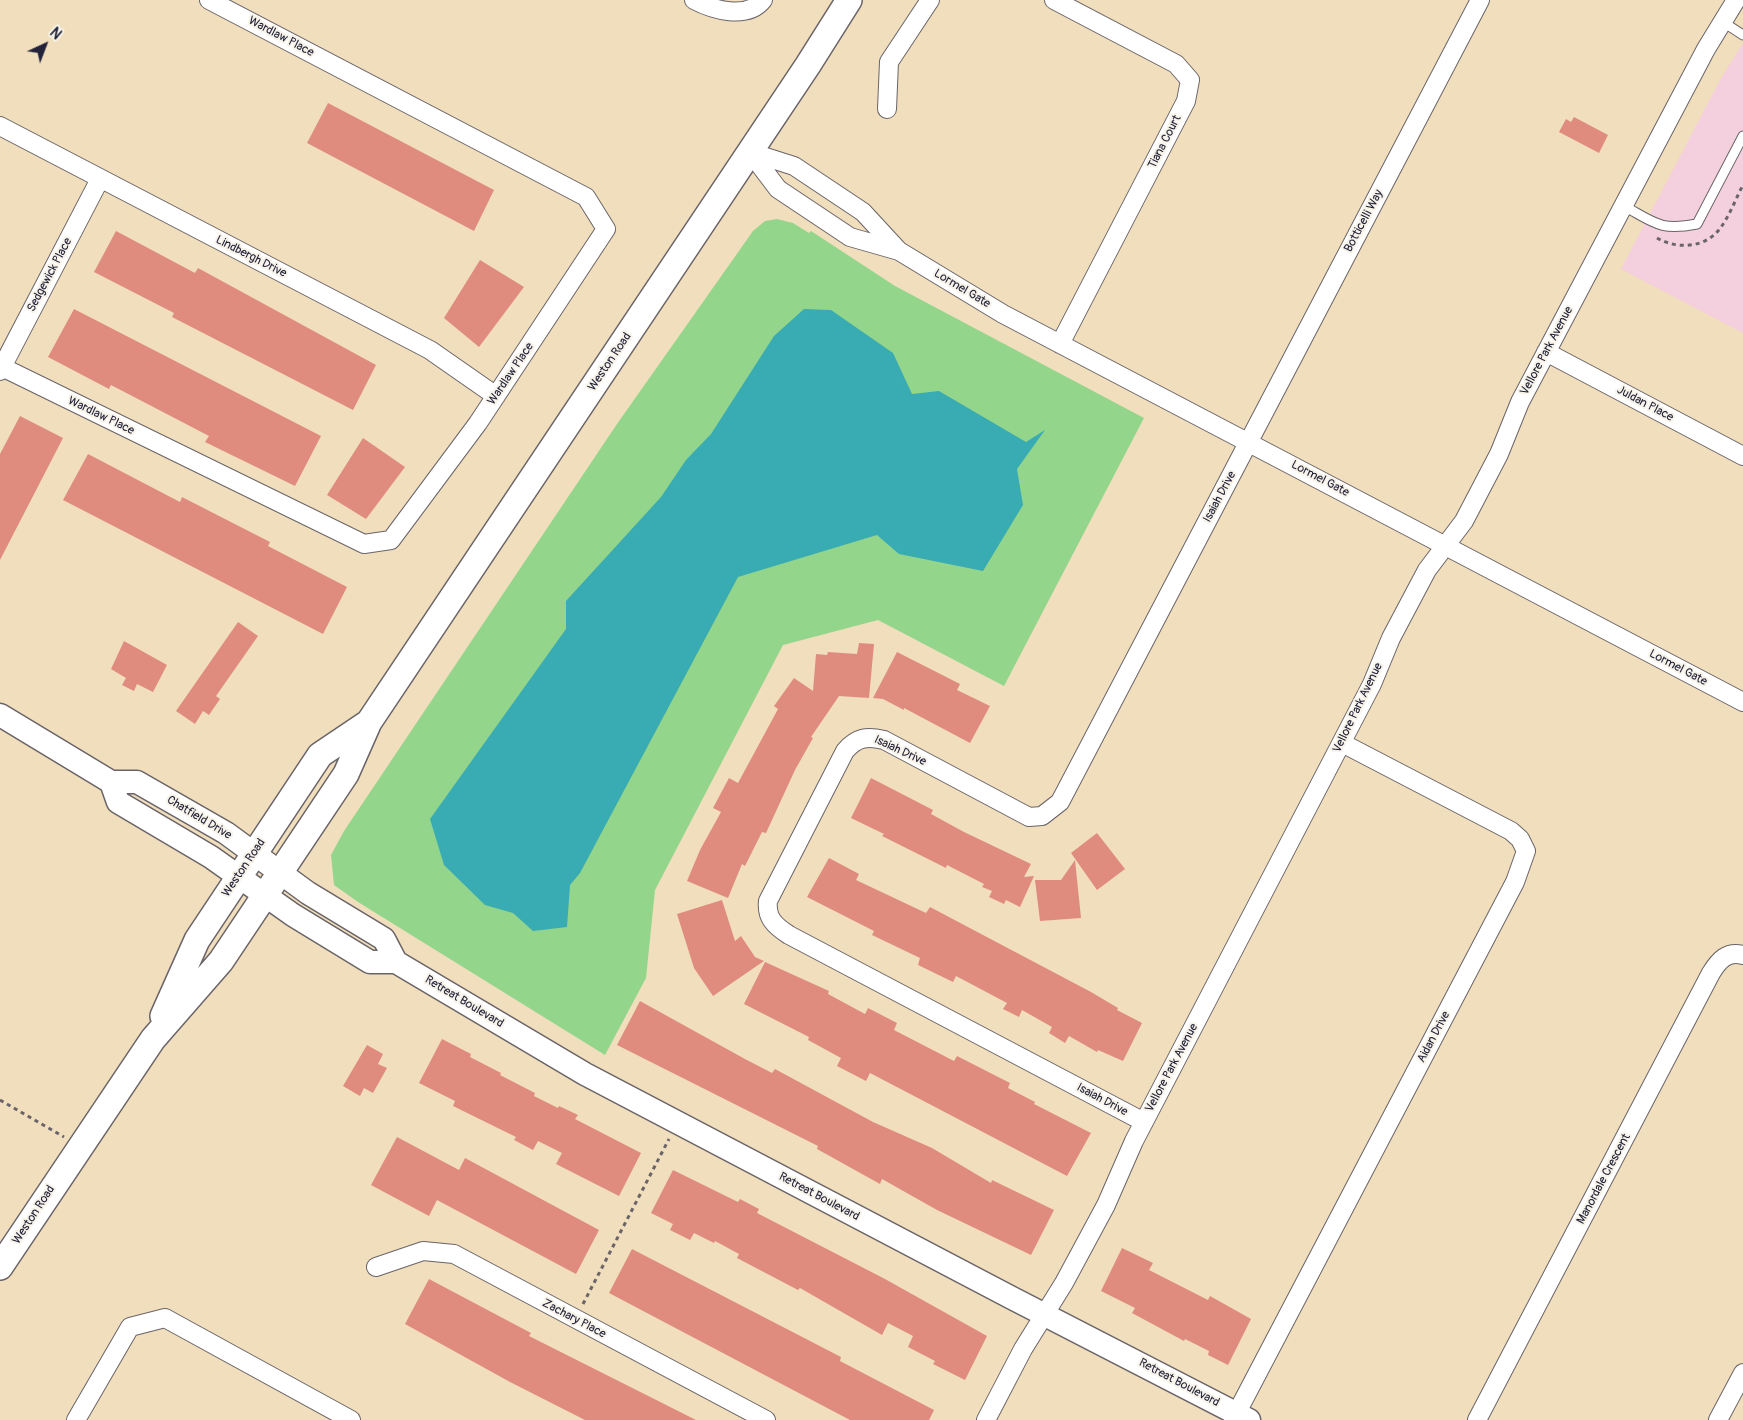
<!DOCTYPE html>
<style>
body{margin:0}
#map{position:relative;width:1743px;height:1420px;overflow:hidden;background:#f0debd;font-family:Pangolin,sans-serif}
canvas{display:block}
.north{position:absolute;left:20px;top:20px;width:50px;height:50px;-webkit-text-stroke:4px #f7f3e8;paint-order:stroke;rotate:43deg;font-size:14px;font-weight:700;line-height:20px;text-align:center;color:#22223b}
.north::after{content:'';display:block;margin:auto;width:18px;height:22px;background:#22223b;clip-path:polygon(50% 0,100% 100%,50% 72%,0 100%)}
</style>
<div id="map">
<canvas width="1743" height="1420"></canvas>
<div class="north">N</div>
</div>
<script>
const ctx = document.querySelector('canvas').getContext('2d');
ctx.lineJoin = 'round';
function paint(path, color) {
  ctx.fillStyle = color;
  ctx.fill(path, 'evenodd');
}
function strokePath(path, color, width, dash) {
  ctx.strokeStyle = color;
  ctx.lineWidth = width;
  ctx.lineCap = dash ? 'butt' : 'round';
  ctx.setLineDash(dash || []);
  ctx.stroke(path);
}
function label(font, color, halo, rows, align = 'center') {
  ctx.font = font + ' Pangolin,sans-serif';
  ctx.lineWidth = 4;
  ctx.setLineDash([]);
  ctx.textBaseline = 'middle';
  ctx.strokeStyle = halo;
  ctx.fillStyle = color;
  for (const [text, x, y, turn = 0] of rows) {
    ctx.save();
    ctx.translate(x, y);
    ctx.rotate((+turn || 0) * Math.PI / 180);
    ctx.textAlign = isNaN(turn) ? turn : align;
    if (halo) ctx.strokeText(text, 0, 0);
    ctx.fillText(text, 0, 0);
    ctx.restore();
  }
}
const built = new Path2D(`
 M1743 43V333L1621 269 1720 80Z`);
const green = new Path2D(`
 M777 219 793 223 809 233 811 231 895 286 1144 418 1004 686 878 620 783 645 655 890 646 978 605 1055 358 902 334 885 331 855 344 831 617 424 753 231 765 221Z`);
const water = new Path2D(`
 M804 309 831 310 893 353 912 394 939 391 1026 442 1045 430 1017 469 1023 505 983 571 899 554 877 535 738 577 580 873 570 885 567 927 533 931 513 913 485 905 444 865 430 819 566 629V601L661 497 686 460 711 434 774 336Z`);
const building = new Path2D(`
 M328 103 494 190 474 231 307 143Z
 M1574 117 1608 135 1599 153 1559 132 1566 119 1571 122Z
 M116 231 195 273 198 268 376 365 353 410 172 317 174 313 94 272Z
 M480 260 524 287 479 347 444 318Z
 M74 309 321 436 295 486 205 442 209 436 111 385 109 389 48 357Z
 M20 416 63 438 0 560V454Z
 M363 438 405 467 366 519 327 495Z
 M88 454 180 502 182 497 270 542 268 546 347 587 323 634 63 500Z
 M238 622 258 636 216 696 220 699 209 715 203 711 195 724 176 711Z
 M124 641 167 665 153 692 137 684 134 691 122 685 126 678 111 669Z
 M859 643 874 644 869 698 839 696 811 737 813 738 795 770 766 833 762 832 745 866 742 864 728 898 687 881 700 850 721 812 713 808 729 778 738 783 778 709 774 706 794 678 813 691 816 654 827 655 828 652 857 654Z
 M897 652 960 684 957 690 990 706 970 743 904 708V710L883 699 873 698Z
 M871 778 933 810 931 814 964 832 1031 864 1024 877 1034 876 1020 907 1006 900 1004 904 989 897 992 891 982 887 984 884 947 865 946 868 882 836 884 834 851 818Z
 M1097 833 1125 869 1097 890 1071 853Z
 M829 858 859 874 856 880 926 913 930 907 1091 992 1118 1008 1117 1010 1142 1023 1123 1061 1098 1050 1097 1052 1069 1036 1065 1043 1049 1033 1052 1027 1022 1010 1019 1017 1003 1009 1007 1003 956 976 953 982 918 965 920 958 872 935 874 931 807 897Z
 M1075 860 1081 918 1040 921 1035 880H1061Z
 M722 900 735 941 741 936 755 957 764 961 713 996 694 968 677 914Z
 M765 962 829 991 828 994 865 1014 868 1008 897 1023 894 1030 954 1061 957 1056 1010 1083 1008 1088 1035 1102 1034 1104 1091 1133 1067 1176 870 1073 866 1081 837 1066 841 1058 808 1040 809 1037 744 1004Z
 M640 1001 745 1059 772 1073 775 1069 873 1122 932 1148 991 1183 992 1180 1054 1210 1031 1255 937 1210 882 1179 880 1184 817 1149 818 1146 617 1045Z
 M442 1039 471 1054 470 1057 501 1073 500 1075 535 1093 534 1096 558 1108 559 1106 578 1115 575 1119 641 1153 619 1196 556 1164 562 1153 538 1141 533 1150 514 1140 516 1137 453 1106 455 1101 419 1083Z
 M367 1045 383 1054 378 1064 387 1068 373 1093 364 1088 360 1096 343 1086Z
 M397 1137 459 1170 465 1158 599 1230 576 1274 437 1200 429 1216 371 1185Z
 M673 1170 738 1202 740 1199 759 1209 757 1213 885 1279 987 1336 965 1380 933 1364 935 1361 908 1347 913 1336 888 1323 882 1335 800 1288 798 1290 737 1258 739 1254 715 1241 714 1243 694 1233 690 1240 670 1230 673 1224 651 1213Z
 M1122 1248 1153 1263 1149 1270 1208 1300 1210 1296 1251 1319 1228 1365 1208 1355 1209 1351 1185 1339 1184 1341 1132 1313 1135 1308 1101 1291Z
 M632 1249 841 1357 840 1361 934 1410 929 1420H850L609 1293Z
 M429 1279 531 1333 529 1336 696 1420H585L510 1382 405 1324Z`);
const path = new Path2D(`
 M1657 238C1678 250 1707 248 1721 227 1730 215 1736 198 1743 185
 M0 1100 64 1137
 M583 1304 669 1139`);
const service = new Path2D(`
 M1723 22 1743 35
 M1624 206C1655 223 1660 231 1697 224L1743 136`);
const minor = new Path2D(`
 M694 0C713 10 747 20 763 0
 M1054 0 1176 64 1190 80 1186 101 1060 344
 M887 109 889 62 930 0
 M0 126 430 350 496 396
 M750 152 778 189 850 237 899 251 1003 314 1743 702
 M750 152 794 166 863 212 899 251
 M1546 352 1743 456
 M2 367 364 544 391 540 478 423 606 229 586 197 209 0
 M0 371 100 179
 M1144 1122 789 935C775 926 766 918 768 901L845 751C857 737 867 736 884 740L1029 817 1042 816 1060 802 1480 0
 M376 1267 423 1251 454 1254 766 1420
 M76 1420 130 1327 165 1318 351 1420
 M986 1420 1023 1349 1064 1283 1106 1205 1134 1141 1372 684 1391 638 1427 570 1464 521 1499 454 1520 402 1706 49 1736 0
 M1233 1420 1515 882 1526 851 1520 839 1511 831 1342 743
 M1477 1420 1711 973C1719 960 1727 951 1743 955
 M1718 1420 1743 1373`);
const tertiary = new Path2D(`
 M0 715 111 782H137L226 833 308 893 384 939 396 962 585 1074 1012 1298 1249 1420
 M111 782 118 802 211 857 293 915 370 962H396`);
const secondary = new Path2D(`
 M163 1016 197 940 320 755 369 722
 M0 1267 153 1039 221 961 346 774 369 722 808 65 849 0`);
const streetNames = [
 ["Wardlaw Place",281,37,28],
 ["Tiana Court",1165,142,-63],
 ["Botticelli Way",1364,221,-62],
 ["Lindbergh Drive",251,257,27],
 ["Sedgewick Place",50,275,-62],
 ["Lormel Gate",962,289,31],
 ["Vellore Park Avenue",1547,351,-62],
 ["Weston Road",610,362,-56],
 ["Wardlaw Place",511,374,-56],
 ["Juldan Place",1645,404,28],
 ["Wardlaw Place",101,416,26],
 ["Lormel Gate",1320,479,28],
 ["Isaiah Drive",1220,497,-62],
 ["Lormel Gate",1678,668,28],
 ["Vellore Park Avenue",1358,708,-64],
 ["Isaiah Drive",900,751,25],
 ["Chatfield Drive",199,818,31],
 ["Weston Road",244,868,-56],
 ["Retreat Boulevard",464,1002,31],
 ["Aidan Drive",1434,1037,-62],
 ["Vellore Park Avenue",1172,1068,-62],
 ["Isaiah Drive",1102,1100,28],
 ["Manordale Crescent",1604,1179,-62],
 ["Retreat Boulevard",819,1197,28],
 ["Weston Road",34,1215,-57],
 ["Zachary Place",574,1319,28],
 ["Retreat Boulevard",1179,1383,28]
];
paint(built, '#f4cfdd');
paint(green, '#94d58c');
paint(water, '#39abb2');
paint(building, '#df8c7f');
strokePath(service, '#6a6468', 11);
strokePath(minor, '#6a6468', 20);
strokePath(tertiary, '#6a6468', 25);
strokePath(secondary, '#6a6468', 28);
strokePath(path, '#6a6468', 3, [4, 4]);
strokePath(service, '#fff', 9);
strokePath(minor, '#fff', 18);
strokePath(tertiary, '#fff', 22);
strokePath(secondary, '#fff', 25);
label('12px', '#22223b', '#f7f3e8', streetNames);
</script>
